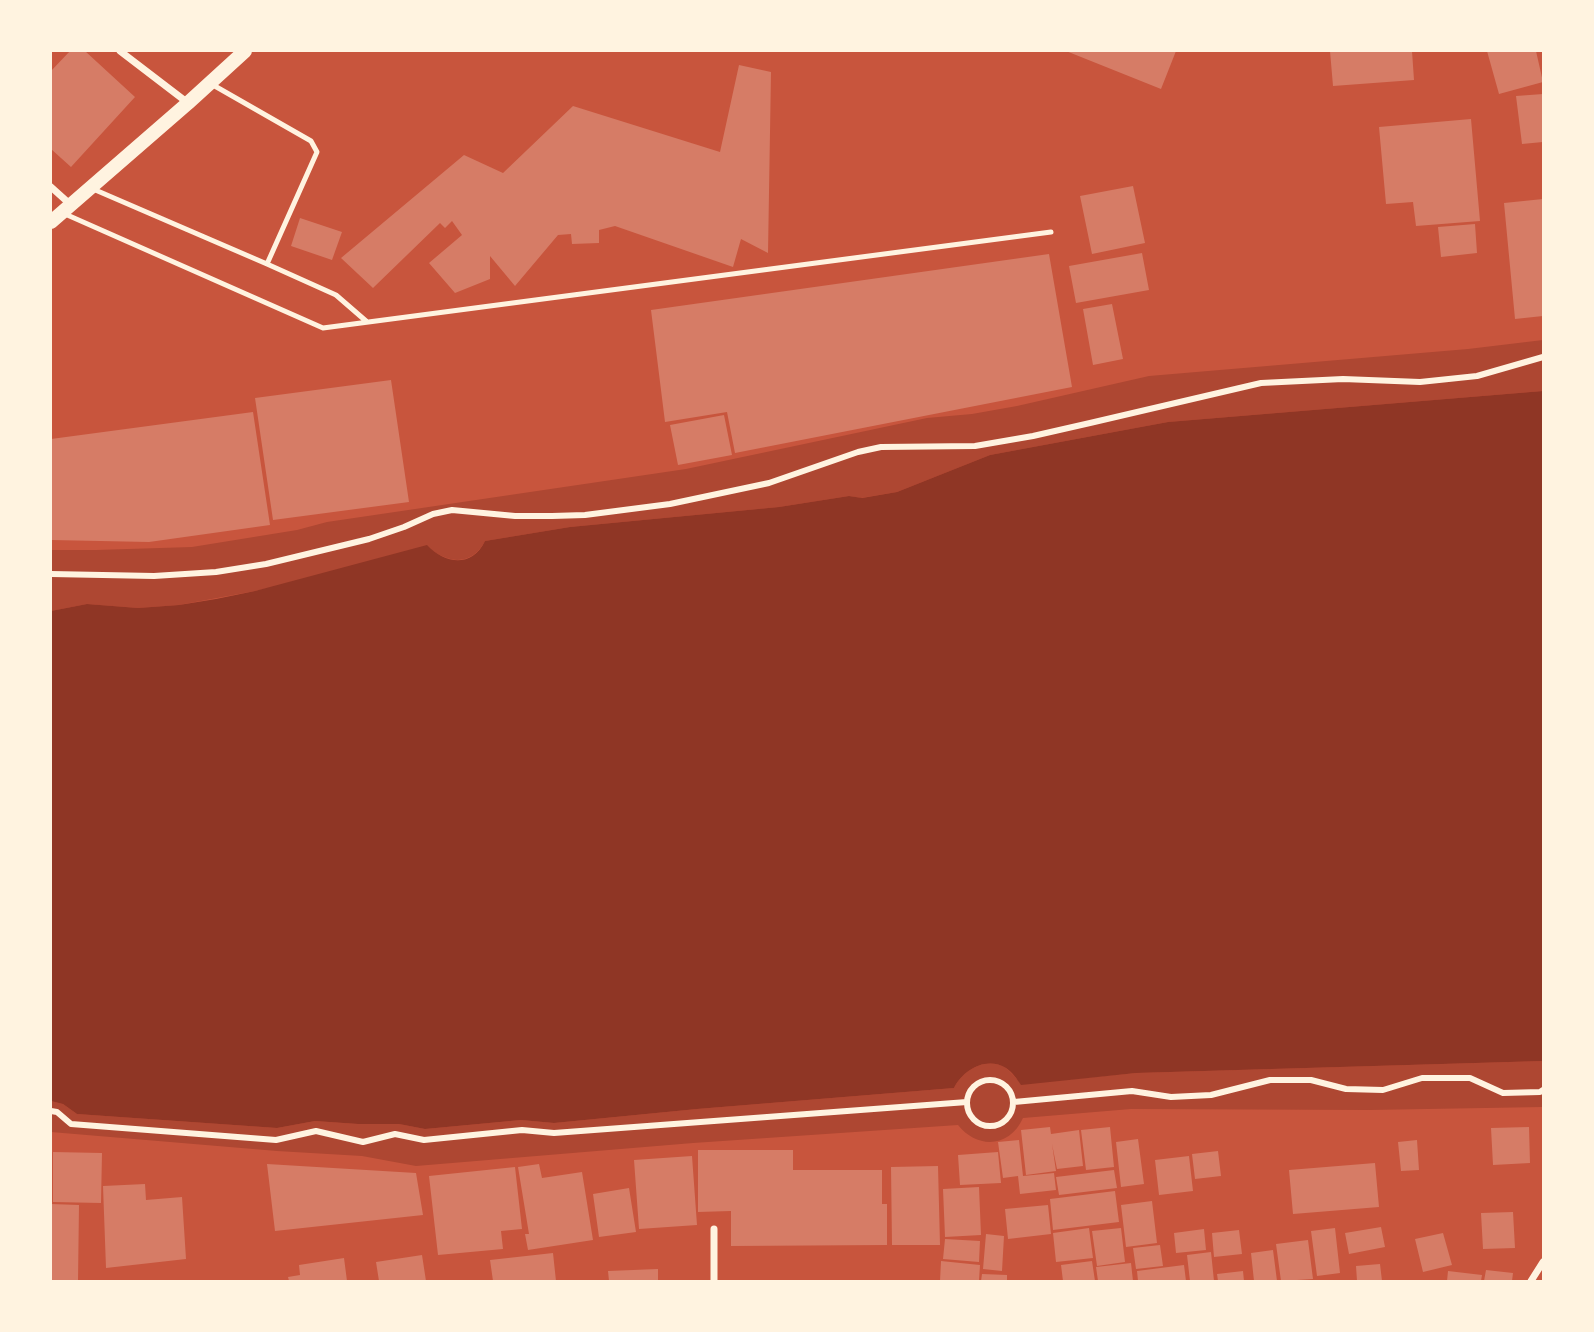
<!DOCTYPE html>
<style>
body{margin:0}
#map{position:relative;width:1594px;height:1332px;overflow:hidden;background:#c8553d;font-family:"Public Sans",sans-serif}
canvas{display:block}
.frame{position:absolute;inset:0;border:52px solid #fff3e0;pointer-events:none}
</style>
<div id="map">
<canvas width="1594" height="1332"></canvas>
<div class="frame"></div>
</div>
<script>
const ctx = document.querySelector('canvas').getContext('2d');
ctx.lineJoin = 'round';
function paint(path, color) {
  ctx.fillStyle = color;
  ctx.fill(path, 'evenodd');
}
function strokePath(path, color, width, dash) {
  ctx.strokeStyle = color;
  ctx.lineWidth = width;
  ctx.lineCap = dash ? 'butt' : 'round';
  ctx.setLineDash(dash || []);
  ctx.stroke(path);
}
const green = new Path2D(`
 M1543 340V391L1168 422 990 455 897 492 861 498 849 496 779 507 570 527 485 541C474 563 453 565 433 551L255 591 179 605 138 608 87 604 51 611V550H96L192 547 297 530 327 522 686 469 927 418 972 414 1017 406 1149 376 1468 349Z
 M1543 1061V1107L1369 1110 1131 1109 1023 1118C1010 1147 978 1150 958 1125L693 1143 416 1166 362 1156 277 1151 51 1132V1101L63 1104 77 1114 277 1128 315 1121 358 1124H399L425 1129 521 1120 554 1123 697 1109 954 1088C963 1070 986 1056 1006 1068 1012 1073 1017 1079 1021 1084L1136 1073Z`);
const water = new Path2D(`
 M1543 391V1061L1136 1073 1021 1085C1017 1079 1012 1072 1006 1068 986 1056 963 1070 954 1088L697 1109 554 1123 521 1120 425 1129 399 1124H358L315 1121 277 1128 77 1114 63 1104 51 1101V611L87 604 138 608 179 605 216 599 255 591 427 545C445 564 472 568 485 541L570 527 779 507 849 496 862 498 897 492 990 455 1168 422Z`);
const building = new Path2D(`
 M70 51H85L135 97 71 167 51 149V71Z
 M1066 51H1176L1161 89Z
 M1330 51H1412L1414 80 1333 86Z
 M1487 51H1536L1543 82 1499 94Z
 M739 65 771 72 768 253 741 239 733 267 615 226 599 230V243L572 244 571 234 558 235 515 286 490 256V279L455 293 429 263 462 235 452 221 445 228 440 223 373 288 341 258 464 155 503 173 573 106 720 152Z
 M1543 94V142L1522 144 1516 96Z
 M1471 119 1480 221 1416 226 1413 202 1386 204 1379 127Z
 M1133 186 1145 243 1092 254 1080 196Z
 M1543 199V316L1515 319 1504 203Z
 M300 218 342 232 332 260 291 246Z
 M1475 224 1477 253 1441 257 1438 227Z
 M1142 253 1149 290 1076 303 1069 266Z
 M1049 254 1072 387 735 453 727 412 665 422 651 310Z
 M1112 304 1123 359 1093 365 1083 309Z
 M391 380 409 502 273 520 255 398Z
 M253 412 270 525 149 542 51 540V439Z
 M724 415 732 455 678 465 670 425Z
 M1050 1127 1051 1134 1079 1130 1083 1166 1057 1169 1052 1144 1056 1171 1026 1175 1021 1130Z
 M1110 1127 1114 1167 1086 1170 1081 1130Z
 M1529 1127 1530 1163 1493 1165 1491 1128Z
 M1138 1139 1144 1184 1121 1187 1116 1142Z
 M1019 1140 1023 1176 1054 1173 1056 1190 1020 1194 1018 1176 1003 1178 998 1142Z
 M1417 1140 1419 1170 1401 1171 1398 1142Z
 M698 1150H793V1170H882V1204H887V1245L731 1246V1211L698 1212Z
 M1218 1151 1221 1176 1195 1179 1192 1154Z
 M53 1152 102 1153 101 1203 53 1202Z
 M998 1152 1001 1183 960 1185 958 1155Z
 M692 1156 697 1225 639 1229 634 1160Z
 M1189 1156 1193 1191 1159 1195 1155 1160Z
 M1375 1163 1379 1207 1293 1214 1289 1170Z
 M267 1164 416 1173 423 1215 275 1231Z
 M539 1164 542 1178 582 1172 593 1240 528 1250 525 1234H529L518 1167Z
 M938 1166 940 1245H892L891 1167Z
 M515 1167 522 1229 501 1231 503 1249 438 1255 429 1176Z
 M1114 1170 1117 1188 1059 1195 1056 1177Z
 M145 1184 146 1200 182 1197 186 1259 106 1268 103 1186Z
 M979 1187 981 1235 945 1237 943 1189Z
 M629 1188 636 1232 599 1237 593 1194Z
 M1115 1191 1119 1222 1053 1230 1050 1199Z
 M1152 1201 1157 1243 1126 1247 1121 1205Z
 M51 1204 79 1205 78 1281H51Z
 M1048 1205 1051 1234 1008 1239 1005 1209Z
 M1513 1212 1515 1248 1483 1249 1481 1213Z
 M1381 1227 1385 1247 1349 1254 1345 1233Z
 M1089 1228 1093 1258 1056 1262 1053 1233Z
 M1121 1228 1125 1262 1097 1266 1092 1231Z
 M1335 1228 1340 1273 1317 1276 1311 1231Z
 M1204 1229 1206 1250 1176 1253 1174 1233Z
 M1239 1230 1242 1254 1214 1257 1212 1233Z
 M1443 1233 1452 1265 1423 1272 1415 1239Z
 M986 1234 1004 1236 1002 1271 983 1269Z
 M945 1239 980 1241 979 1262 943 1259Z
 M1308 1240 1313 1279 1281 1281 1276 1244Z
 M1160 1245 1163 1266 1136 1269 1133 1248Z
 M1273 1250 1277 1281H1254L1251 1253Z
 M1211 1252 1214 1281H1190L1187 1255Z
 M553 1253 556 1281H493L490 1260Z
 M422 1255 426 1281H379L376 1262Z
 M344 1258 347 1281H289L288 1277 300 1275 299 1265Z
 M941 1261 980 1265 979 1281H940Z
 M1092 1261 1095 1281H1063L1061 1265Z
 M1131 1263 1133 1281H1098L1096 1267Z
 M1380 1264 1382 1281H1357L1356 1266Z
 M1184 1265 1186 1281H1138L1137 1271Z
 M658 1269V1281H609L608 1271Z
 M1486 1270 1513 1273 1512 1281H1484Z
 M1243 1271 1244 1281H1218L1217 1274Z
 M1448 1271 1482 1275 1481 1281H1447Z
 M982 1274 1007 1275V1281H981Z`);
const service = new Path2D(`
 M213 85 311 141 317 152 267 264
 M93 189 267 264 336 295 366 321
 M65 214 323 328 1051 232`);
const pedestrian = new Path2D(`
 M51 574 154 576 216 572 266 564 369 539 404 527 433 514 452 510 515 516H552L585 515 670 504 769 483 858 452 881 447 975 446 1033 436 1090 423 1261 383 1343 379 1420 382 1477 376 1543 357
 M967 1103a23 23 0 1 1 46 0a23 23 0 1 1-46 0Z
 M1014 1102 1132 1091 1171 1097 1211 1095 1270 1080H1311L1346 1089 1383 1090 1422 1078H1470L1503 1093 1540 1092 1543 1090
 M51 1111 57 1112 71 1124 276 1140 316 1131 363 1142 395 1134 424 1140 522 1130 554 1133 967 1102`);
const minor = new Path2D(`
 M120 51 188 103
 M51 187 71 205
 M714 1281V1229
 M1531 1281 1543 1262`);
const secondary = new Path2D(`
 M51 222 188 103 245 51`);
paint(green, '#ae4732');
paint(water, '#8f3625');
paint(building, '#d67c66');
strokePath(service, '#fff3e0', 5);
strokePath(pedestrian, '#fff3e0', 6);
strokePath(minor, '#fff3e0', 7);
strokePath(secondary, '#fff3e0', 14);
</script>
